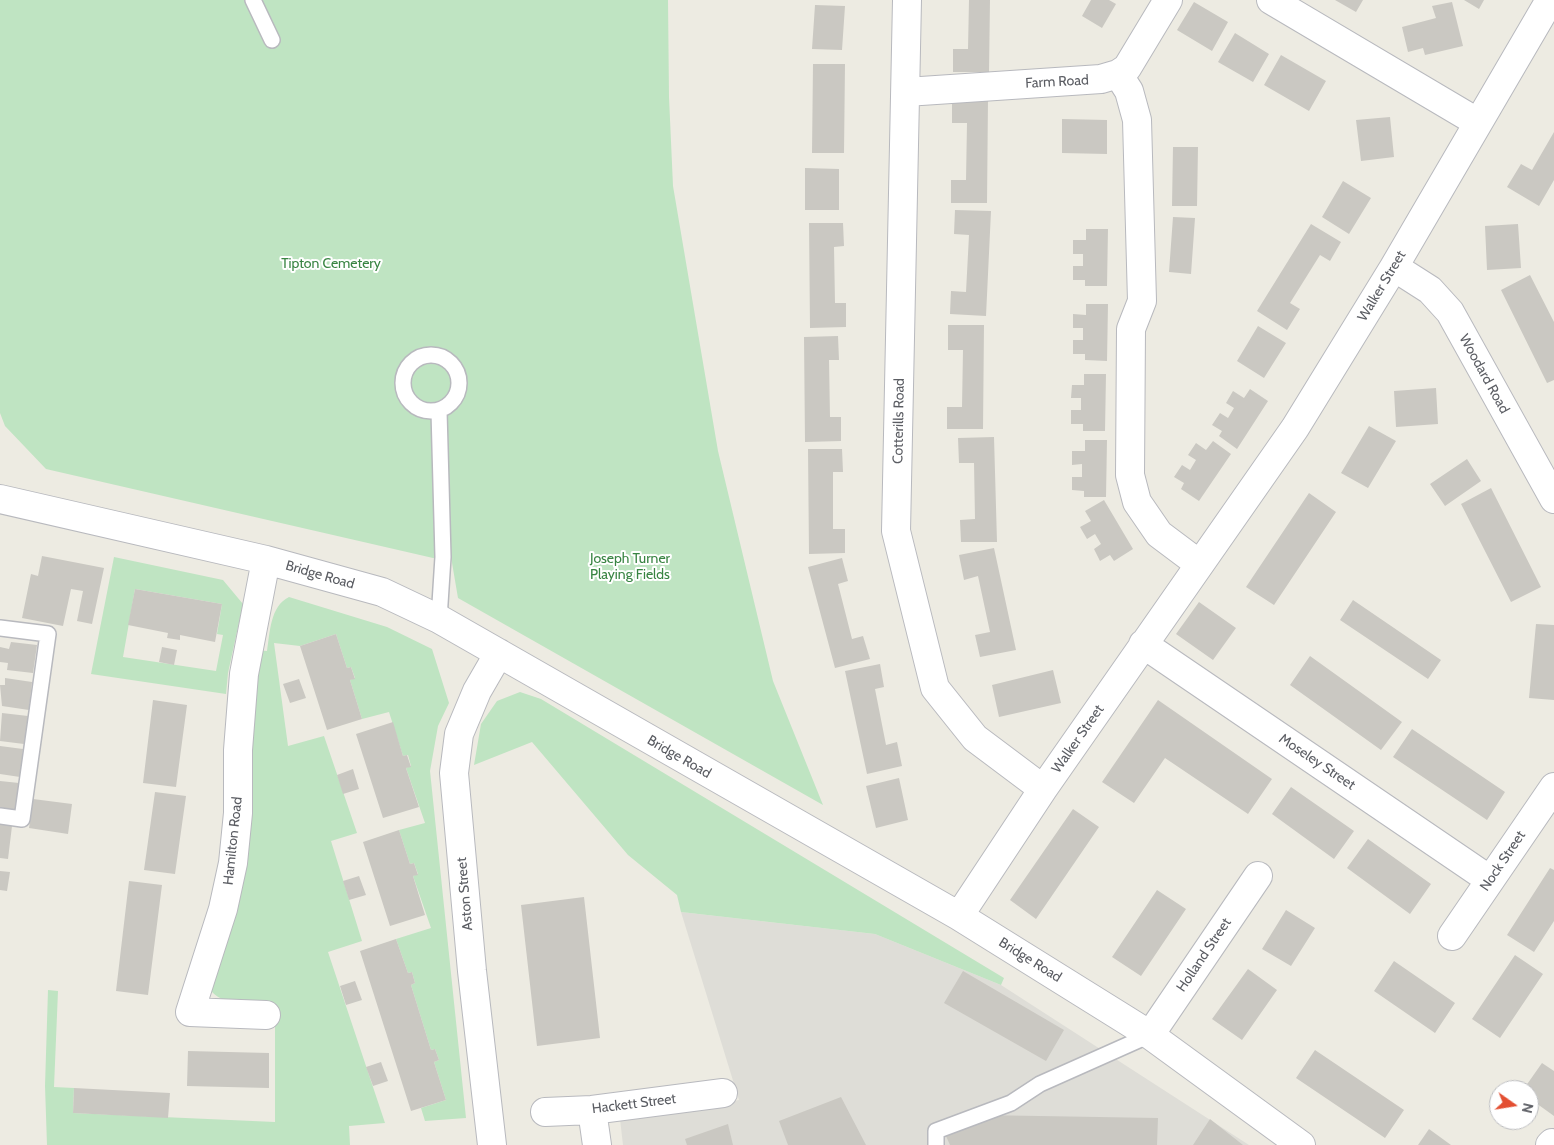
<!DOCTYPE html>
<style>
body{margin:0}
#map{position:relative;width:1554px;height:1145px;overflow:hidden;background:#edebe2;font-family:Cabin,sans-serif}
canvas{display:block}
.north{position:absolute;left:1489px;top:1080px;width:50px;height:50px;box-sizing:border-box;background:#fff;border:1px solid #bdbec1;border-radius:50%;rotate:103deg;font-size:14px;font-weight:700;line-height:20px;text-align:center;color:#5b5d63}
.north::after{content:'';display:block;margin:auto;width:18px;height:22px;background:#e34f32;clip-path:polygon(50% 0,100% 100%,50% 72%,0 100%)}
</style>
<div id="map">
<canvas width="1554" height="1145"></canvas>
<div class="north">N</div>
</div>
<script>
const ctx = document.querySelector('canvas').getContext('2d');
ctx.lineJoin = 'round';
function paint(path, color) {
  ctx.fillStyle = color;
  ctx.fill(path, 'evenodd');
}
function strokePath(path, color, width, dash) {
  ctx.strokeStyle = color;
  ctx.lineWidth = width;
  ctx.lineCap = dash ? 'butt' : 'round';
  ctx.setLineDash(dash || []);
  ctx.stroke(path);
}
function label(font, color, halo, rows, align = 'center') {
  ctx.font = font + ' Cabin,sans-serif';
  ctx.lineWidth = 4;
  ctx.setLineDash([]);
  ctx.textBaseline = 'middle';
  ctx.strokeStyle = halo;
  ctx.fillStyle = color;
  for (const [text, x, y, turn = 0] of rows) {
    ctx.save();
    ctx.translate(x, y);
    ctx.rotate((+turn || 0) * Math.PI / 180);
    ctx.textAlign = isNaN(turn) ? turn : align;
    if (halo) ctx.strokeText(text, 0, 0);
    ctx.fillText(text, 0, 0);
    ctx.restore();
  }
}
const industrial = new Path2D(`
 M681 912 875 934 1001 985 1249 1145H623L620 1119 739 1100Z`);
const green = new Path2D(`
 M0 0H668L669 97 673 186 718 451 773 681 823 805 458 598 451 557 433 558 46 469 5 426 0 413Z
 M114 557 223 580 243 604 228 673 226 694 91 674ZM135 589 222 604 217 634 223 635 216 671 123 657Z
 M289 597 387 627 432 649 449 703 438 726 430 771 466 1118 425 1121 421 1108 446 1100 434 1062 439 1060 435 1049 431 1050 411 985 415 983 412 972 408 973 396 939 431 928 413 876 418 874 414 863 410 864 399 830 425 823 406 768 411 766 408 755 403 756 389 712 362 719 350 680 355 678 351 667 347 668 336 634 300 646 274 643 288 746 324 736 357 833 331 841 362 941 328 952 385 1123 349 1126 350 1145H47L45 1086 48 990 58 991 54 1087 74 1088 73 1113 275 1122V1005C253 1004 227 1008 211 991L255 650 267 651C270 633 270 606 289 597Z
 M520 692 541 699 1004 978 1001 985 875 934 681 912 677 895 628 855 532 742 474 765 481 724 497 701Z`);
const building = new Path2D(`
 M969 0H990L989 72H953V49H968Z
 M1091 0H1109L1116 4 1102 28 1082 16Z
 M1335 0H1363L1356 12Z
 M1464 0H1484L1479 9Z
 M1194 2 1228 22 1212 51 1177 30Z
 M1452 2 1463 46 1425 55 1423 48 1408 52 1402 27 1436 18 1432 6Z
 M815 5 845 6 842 50 812 49Z
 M1235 33 1269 54 1253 82 1218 62Z
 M1281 55 1326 81 1309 111 1264 85Z
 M813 64H845L844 153H812Z
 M952 98 988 99 987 203H951V180H966L967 123H952Z
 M1390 117 1394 157 1361 161 1356 120Z
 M1062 119 1107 120V154L1062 153Z
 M1554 132V180L1539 206 1507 187 1521 164 1532 170Z
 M1173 147H1198L1197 206H1172Z
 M805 168 839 169V210H805Z
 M1343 181 1371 198 1349 234 1322 217Z
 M955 210 991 211 986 316 950 314 951 291 966 292 969 235 954 234Z
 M1173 217 1195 218 1191 274 1169 272Z
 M809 223H843L844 246 834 247 835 303H846V327L810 328Z
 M1311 224 1341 242 1330 261 1320 255 1290 303 1300 309 1287 330 1257 311Z
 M1518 224 1521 268 1487 270 1485 226Z
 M1086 229H1108L1107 286H1085V280H1073V266H1083V254H1073V240H1086Z
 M1530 275 1554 322V380L1547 383 1501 290Z
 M1086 304H1108L1107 361 1085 360V354H1073V340H1083V328H1073V314L1086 315Z
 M948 325H984L983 429H947V407H962L963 350H948Z
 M1258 326 1286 343 1264 378 1237 361Z
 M838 336 839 360H829L830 417H841V441L805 442 804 337Z
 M1084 374H1106L1105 431H1083V424H1071V410H1081V398H1071L1072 385H1084Z
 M1436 388 1438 424 1396 427 1394 391Z
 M1250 389 1268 401 1237 449 1219 436 1222 431 1212 425 1220 413 1228 418 1234 408 1226 403 1233 391 1244 398Z
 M1369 426 1396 441 1368 488 1341 473Z
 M994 437 997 542H961L960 520 975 519 974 463H959L958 438Z
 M1085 440H1107L1106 497H1084V491L1072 490V477H1082V464L1072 465V451H1085Z
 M1213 441 1231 454 1199 501 1181 489 1184 483 1174 477 1182 465 1190 470 1196 460 1188 455 1196 443 1206 450Z
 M808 449H842L843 472H833V529H845V553L809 554Z
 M1467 459 1481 481 1445 506 1430 484Z
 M1491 488 1541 587 1511 602 1461 504Z
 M1309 493 1336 512 1274 605 1246 587Z
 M1104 500 1133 549 1114 561 1110 555 1100 561 1094 549 1101 544 1095 534 1087 539 1080 527 1091 521 1085 511Z
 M994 548 1016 650 980 657 975 635 990 632 978 576 964 580 959 555Z
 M42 556 104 568 92 624 77 621 83 591 71 589 63 626 22 618 31 574 38 576Z
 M842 558 848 581 838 584 852 639 863 636 870 659 835 668 808 567Z
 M135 589 222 604 215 642 180 635V640L167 638 168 633 128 625Z
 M1353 600 1441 660 1428 679 1340 620Z
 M1199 602 1236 628 1213 660 1176 634Z
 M1536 624 1554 625V700L1529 698Z
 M336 634 347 668 351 667 355 679 350 680 362 719 327 730 300 646Z
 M11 642 37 645 33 673 7 670 8 663 0 662V647L9 649Z
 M162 647 177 650 174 665 159 662Z
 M1310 656 1402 722 1381 750 1290 685Z
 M880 664 884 687 875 689 886 745 897 742 902 766 867 774 845 671Z
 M1053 670 1061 703 999 717 992 685Z
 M5 678 32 682 29 710 2 706 0 685H5Z
 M299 679 306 698 290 703 283 684Z
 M153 700 187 705 176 787 143 783Z
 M1158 700 1272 779 1248 814 1165 758 1134 803 1102 782Z
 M2 713 28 716 24 744 0 741Z
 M393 722 403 756 407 755 411 767 406 768 419 807 383 818 356 734Z
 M1412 729 1505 792 1487 820 1393 757Z
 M0 746 23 749 20 777 0 774Z
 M353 769 359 789 343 794 337 775Z
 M899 778 908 820 876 828 866 786Z
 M0 781 19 783 16 810 0 808Z
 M1291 787 1354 831 1334 859 1272 814Z
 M155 792 186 796 175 874 144 870Z
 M33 799 72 804 68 834 29 828Z
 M1073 809 1099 827 1036 919 1010 900Z
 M0 824 12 826 8 859 0 858Z
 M399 830 410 864 414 863 418 875 413 876 425 915 390 926 363 842Z
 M1368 839 1431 884 1410 914 1347 868Z
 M1550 868 1554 870V921L1534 952 1507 935Z
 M0 871 10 872 7 891 0 890Z
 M359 876 366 895 349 900 343 881Z
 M129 881 162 885 148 995 116 991Z
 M1157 890 1186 909 1141 976 1112 957Z
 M584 897 600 1038 537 1046 521 905Z
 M1286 910 1315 928 1291 966 1262 949Z
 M396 939 408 973 412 972 415 983 411 985 431 1050 435 1049 439 1060 434 1062 446 1100 411 1111 360 951Z
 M1515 955 1543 974 1500 1038 1472 1019Z
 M1394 961 1455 1003 1435 1033 1374 991Z
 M1248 969 1277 990 1242 1040 1212 1019Z
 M963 971 1064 1030 1046 1061 944 1003Z
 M355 981 362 1000 346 1005 340 986Z
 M1315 1050 1404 1110 1385 1138 1296 1078Z
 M188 1051 269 1053V1088L187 1086Z
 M381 1062 388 1081 373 1086 366 1067Z
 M1542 1063 1554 1071V1116L1529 1098V1090H1523Z
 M74 1088 170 1093 168 1118 73 1113Z
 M841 1097 866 1145H788L779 1121Z
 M980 1115 1158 1118 1157 1145H950L946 1136Z
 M1210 1119 1243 1145H1193Z
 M728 1124 733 1145H687L685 1139Z
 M1429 1129 1451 1145H1418Z`);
const service = new Path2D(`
 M253 0 272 40
 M403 383a28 28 0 1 1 56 0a28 28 0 1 1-56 0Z
 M439 411 443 557 439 619
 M0 628 48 634 22 819 0 816
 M936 1145V1131L1011 1103 1040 1084 1150 1035`);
const minor = new Path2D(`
 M907 0 896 531 935 688 975 738 1043 789
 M1271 0 1477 122
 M1118 74 1129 91 1137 120 1142 301 1131 329 1130 475 1137 502 1159 534 1199 564
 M906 92 1101 79 1118 74 1127 68 1168 0
 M1394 267 1430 290 1450 312 1554 499
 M0 499 266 560 382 592 439 619 959 916 1150 1035 1301 1145
 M1143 644 1490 880
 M959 916 1043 789 1295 428 1394 267 1550 0
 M1452 936 1554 787
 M266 1015 190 1012 223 909 233 863 238 813V750L244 674 266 560
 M1150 1035 1258 876
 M592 1110 597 1145
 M545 1112 592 1110 723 1093
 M492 1145 472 971 454 773 459 734 477 691 499 653
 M1550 1145 1552 1143`);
const streetNames = [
 ["Farm Road",1057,82,-3],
 ["Walker Street",1382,286,-59],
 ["Woodard Road",1484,374,61],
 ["Cotterills Road",899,421,-89],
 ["Bridge Road",320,575,16],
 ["Walker Street",1078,739,-55],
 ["Bridge Road",679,757,30],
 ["Moseley Street",1317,762,34],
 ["Hamilton Road",233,841,-84],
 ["Nock Street",1503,861,-56],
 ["Aston Street",465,894,-95],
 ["Holland Street",1204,955,-56],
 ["Bridge Road",1030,960,32],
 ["Hackett Street",634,1104,-7]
];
const parkNames = [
 ["Tipton Cemetery",331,264],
 ["Joseph Turner",630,559],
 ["Playing Fields",630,575]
];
paint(industrial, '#deddd7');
paint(green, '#bfe4c2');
paint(building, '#cac8c2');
strokePath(service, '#b8b9be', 18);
strokePath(minor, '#b8b9be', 30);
strokePath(service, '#fff', 15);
strokePath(minor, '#fff', 28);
label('14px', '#5b5d63', '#fff', streetNames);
label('14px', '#388442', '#fff', parkNames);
</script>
